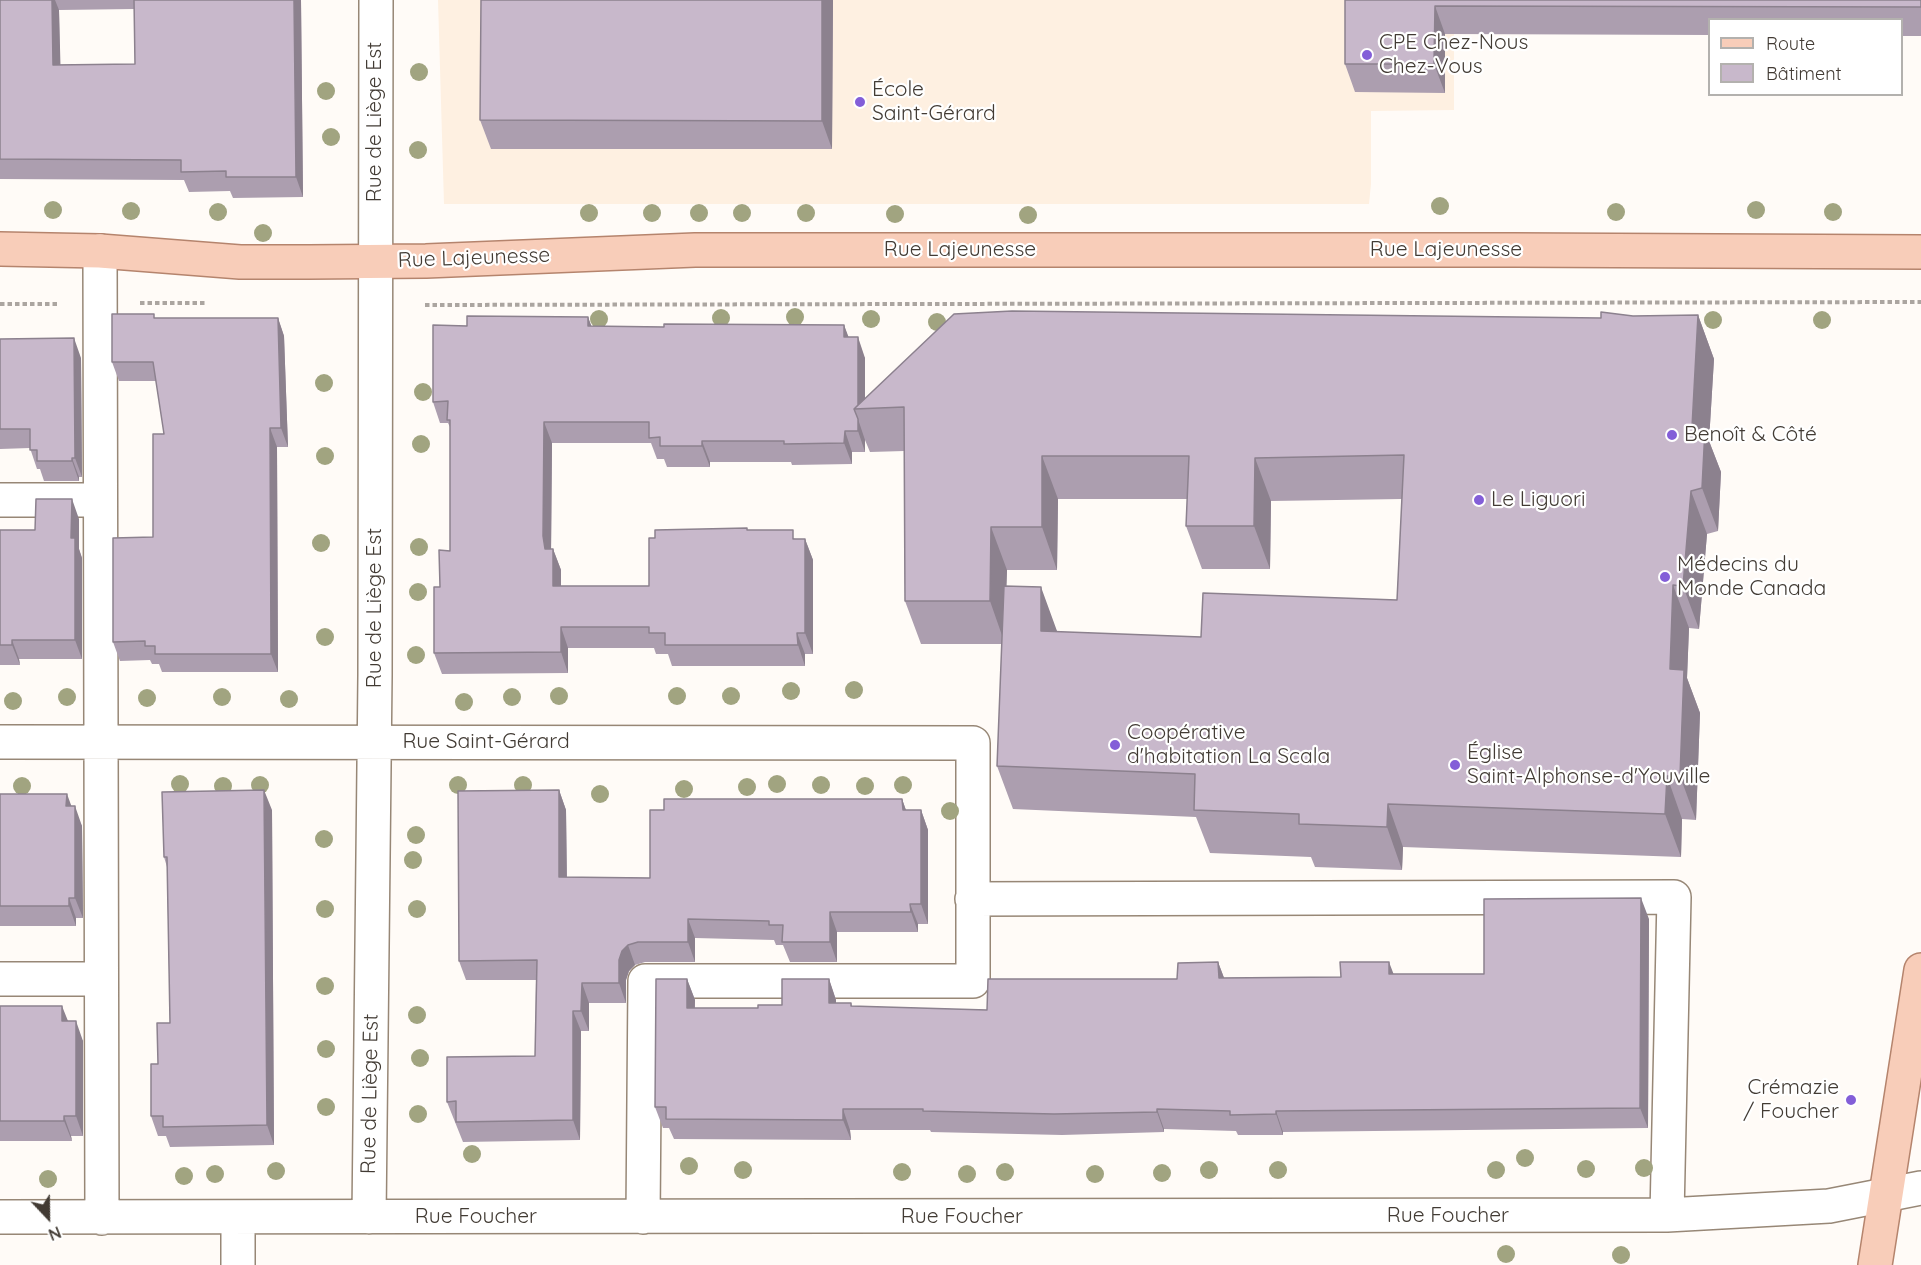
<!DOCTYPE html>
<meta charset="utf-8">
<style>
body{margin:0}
#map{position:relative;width:1921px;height:1265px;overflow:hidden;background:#fffbf7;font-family:Quicksand,sans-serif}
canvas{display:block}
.legend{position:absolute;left:1708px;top:18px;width:195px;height:78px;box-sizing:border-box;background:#fff;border:2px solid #b3b1ae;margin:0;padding:8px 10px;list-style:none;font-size:18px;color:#423b34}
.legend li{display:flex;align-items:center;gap:12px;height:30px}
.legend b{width:30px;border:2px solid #b3b1ae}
.north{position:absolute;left:18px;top:1187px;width:60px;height:60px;-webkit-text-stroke:4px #fff;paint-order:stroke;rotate:158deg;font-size:16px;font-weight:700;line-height:24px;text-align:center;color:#423b34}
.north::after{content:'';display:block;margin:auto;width:21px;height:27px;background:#423b34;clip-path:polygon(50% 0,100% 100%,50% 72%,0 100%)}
</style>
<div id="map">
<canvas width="1921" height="1265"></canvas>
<ul class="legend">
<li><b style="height:8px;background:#f8cdb9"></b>Route</li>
<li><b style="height:16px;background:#c8b8cb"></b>Bâtiment</li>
</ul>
<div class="north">N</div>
</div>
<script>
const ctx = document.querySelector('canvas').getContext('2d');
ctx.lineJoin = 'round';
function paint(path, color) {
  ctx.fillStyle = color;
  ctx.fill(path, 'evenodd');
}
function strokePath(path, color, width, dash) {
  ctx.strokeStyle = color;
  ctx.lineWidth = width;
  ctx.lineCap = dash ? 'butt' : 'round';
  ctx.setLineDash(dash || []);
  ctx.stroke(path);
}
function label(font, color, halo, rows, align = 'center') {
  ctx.font = font + ' Quicksand,sans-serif';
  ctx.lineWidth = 4.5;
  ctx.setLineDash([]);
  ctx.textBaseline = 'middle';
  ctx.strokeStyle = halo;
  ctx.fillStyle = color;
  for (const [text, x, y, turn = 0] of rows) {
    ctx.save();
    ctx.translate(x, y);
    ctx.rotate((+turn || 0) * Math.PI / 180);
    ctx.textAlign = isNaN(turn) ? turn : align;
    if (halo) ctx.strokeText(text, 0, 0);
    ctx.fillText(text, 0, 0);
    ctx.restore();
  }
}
const built = new Path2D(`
 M438 0H1454V110L1371 111V184L1369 204H444Z`);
const path = new Path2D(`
 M140 303H207
 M0 304H60
 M425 305 1921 302`);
const minor = new Path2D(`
 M100 251 102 1218
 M0 500H100
 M0 742 973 743V981H645L643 1217
 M972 899 1674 897 1667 1215
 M0 979H101
 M0 1217 1667 1215 1829 1206 1921 1188
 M238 1217V1265
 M369 1217 375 676 376 0`);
const major = new Path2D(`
 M0 249 100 251 240 262H309L426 261 695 250H1514L1921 252
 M1875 1265 1921 970`);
const trees = [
 [419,72],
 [326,91],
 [331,137],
 [418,150],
 [1440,206],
 [53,210],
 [1756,210],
 [131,211],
 [218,212],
 [1616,212],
 [1833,212],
 [589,213],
 [652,213],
 [699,213],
 [742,213],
 [806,213],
 [895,214],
 [1028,215],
 [263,233],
 [795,317],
 [721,318],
 [599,319],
 [871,319],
 [1713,320],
 [1822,320],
 [937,322],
 [324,383],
 [423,392],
 [421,444],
 [325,456],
 [321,543],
 [419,547],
 [418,592],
 [325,637],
 [416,655],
 [854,690],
 [791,691],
 [559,696],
 [677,696],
 [731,696],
 [67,697],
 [222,697],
 [512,697],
 [147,698],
 [289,699],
 [13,701],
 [464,702],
 [180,784],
 [777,784],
 [260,785],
 [458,785],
 [523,785],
 [821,785],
 [903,785],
 [22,786],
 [223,786],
 [865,786],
 [747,787],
 [684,789],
 [600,794],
 [950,811],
 [416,835],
 [324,839],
 [413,860],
 [325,909],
 [417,909],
 [325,986],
 [417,1015],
 [326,1049],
 [420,1058],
 [326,1107],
 [418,1114],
 [472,1154],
 [1525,1158],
 [689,1166],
 [1644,1168],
 [1586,1169],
 [743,1170],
 [1209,1170],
 [1278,1170],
 [1496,1170],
 [276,1171],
 [902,1172],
 [1005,1172],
 [1162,1173],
 [215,1174],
 [967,1174],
 [1095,1174],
 [184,1176],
 [48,1179],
 [1506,1254],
 [1621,1255]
];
const wall = new Path2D(`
 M0 0H301L303 197 233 198 230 191 189 192 184 180 0 179ZM134 9 135 64 60 65 59 10Z
 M833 0 832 149H491L480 120Z
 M1345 0H1921V36H1902V20H1710V35L1445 34V93L1355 92 1345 64Z
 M1698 315 1714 359 1709 441 1721 472 1718 531 1707 534 1699 629 1689 628 1687 678 1700 713 1696 820 1682 819 1681 857 1403 847 1402 870 1315 867 1311 857 1210 853 1196 817 1013 809 997 766 1002 644H921L905 601 904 451 870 452 865 440V452H852V464L792 465 791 462H710V467H667L664 459H657L651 443H552L551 549H553L561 570V586H649L655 538 747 528V530L796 539H805L813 560V654H805V666H672L668 654H656L654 648H568V673L442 674 434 653 440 587 450 551V427L448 423H440L433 402 467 326 588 317 591 326 664 327 844 325 848 337 865 358V398L1601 318 1633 316ZM1058 499H1188L1186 526 1202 569H1270L1271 501 1402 499 1397 600 1201 637 1057 632V631L1006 586 1007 570H1057Z
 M155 318H278L284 336 288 447H277L278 672H162L159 664H152L150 660 120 661 113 642 153 537 164 434 156 381H119L112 362Z
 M0 339 81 358 82 477H79V481H44L40 469H37L30 448 0 449Z
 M79 519V549L82 558V659H19L20 665H0V530H35Z
 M559 790 566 810 567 877 650 878 664 810 902 799 906 810H921L928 830V924H918V932H837V962H790L783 945H776L774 940 695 938V962H645L635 965 629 971 626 980V1003H589V1031H581L580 1140 463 1142 447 1102 535 1056 536 980H466L459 961Z
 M0 794 71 806 82 826 83 918H76V926H0Z
 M272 810 274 1145 170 1147 166 1136H158L151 1116 158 1064 170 1023 167 867 164 857Z
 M1649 919 1648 1128 1283 1132V1135H1238L1236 1131 1164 1129V1132L1062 1135 931 1132 930 1130H850L851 1140 674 1139 669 1128H663L655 1107 687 979 695 1000V1008H758L782 1005 829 979 836 1000V1003H851L852 1006 987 1010 1177 979 1218 962 1224 978 1341 977 1393 974H1484Z
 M0 1006 68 1021 83 1041V1136H71L72 1141H0Z`);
const shadedWall = new Path2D(`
 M52 0H55L59 10 61 85 53 65Z
 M294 0H301L303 197 296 177Z
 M822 0H833L832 149 822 121Z
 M1435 6 1445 34V93L1434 64Z
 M1698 315 1714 359 1709 441 1721 472 1718 531 1702 488 1692 427Z
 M588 317 596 338 588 326Z
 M278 318 284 336 288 447 281 428Z
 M844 325 852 346 844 337Z
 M858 337 865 358V408L858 409Z
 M74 338 81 358 82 477 75 458Z
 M858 419 865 440V452L858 431Z
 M544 422 552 443 551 557 545 549 543 536Z
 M270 428 277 447 278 672 271 654Z
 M845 431 852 452V464L844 443Z
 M702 441 710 462V467L702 446Z
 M1042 456 1058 499 1057 570 1042 527Z
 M72 458 79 477V481L72 461Z
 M1255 458 1271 501 1270 569 1254 526Z
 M1691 491 1707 534 1699 629 1683 586Z
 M72 499 79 519V549L82 558V659L75 640 71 538Z
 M991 527 1007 570 1005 644 990 601Z
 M805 539 813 560V654L805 633Z
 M553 549 561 570V607L553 586Z
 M1673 585 1689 628 1687 678 1700 713 1696 820 1680 776 1670 669Z
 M1041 587 1057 631V675L1041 631Z
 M561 627 568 648V673L561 652Z
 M797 633 805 654V666L798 645Z
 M12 640 19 659 20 665 12 645Z
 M1667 776 1682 819 1681 857 1665 814Z
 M264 790 272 810 274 1145 267 1125Z
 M559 790 566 810 567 897 559 877Z
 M67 794 74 813 66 806Z
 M902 799 909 819 903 810Z
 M1388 804 1403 847 1402 870 1387 827Z
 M75 806 82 826 83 918 75 898Z
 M921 810 928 830V924L921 904Z
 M69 898 76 918V926L69 906Z
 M1641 898 1649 919 1648 1128 1640 1108Z
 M910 904 918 924V932L911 912Z
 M830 912 837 932V962L830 942Z
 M688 919 695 938V962L688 942Z
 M628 945 635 965 629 971 626 980V1003L619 983V960L622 951Z
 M1218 962 1226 983 1219 978Z
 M1389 962 1397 983 1389 974Z
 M687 979 695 1000 694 1028 687 1008Z
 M829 979 836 1000V1024L829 1003Z
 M582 983 589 1003V1031L581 1011Z
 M62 1006 70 1026 62 1021Z
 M573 1011 581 1031 580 1140 573 1120Z
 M76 1021 83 1041V1136L76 1116Z
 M843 1109 850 1130 851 1140 843 1120Z
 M1157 1109 1164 1129V1132L1157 1112Z
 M1276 1111 1283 1132V1135L1276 1114Z
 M64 1116 71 1136 72 1141 64 1121Z`);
const building = new Path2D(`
 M0 0H52L53 65 135 64 134 0H294L296 177H226V171L181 172V160L0 159Z
 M481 0H822V121L480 120Z
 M1345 0H1921V7L1435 6 1434 64H1345Z
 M1012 311 1601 318V312L1633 316 1698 315 1692 427 1705 429 1702 488 1691 491 1683 586 1673 585 1670 669 1684 670 1680 776H1667L1665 814 1388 804 1387 827 1299 824V814L1194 810 1195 774 997 766 1004 586 1041 587V631L1201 637 1203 593 1397 600 1404 455 1255 458 1254 526H1186L1189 456H1042V527H991L990 601H905L904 407 854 409 954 314Z
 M112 314H154V318H278L281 428H270L271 654H155V646H145V641L113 642V538L153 537V434H164L153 362H112Z
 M467 316 588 317V326L664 327V324L844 325V337H858V405L854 409 858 419V431H845L844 443 784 444V441H702V446H660V437L649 438V422H544L543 536 545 549H553V586H649V538H655V530L747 528V530H793V539H805V633H797L798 645H665V633H649V627H561V652L434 653V587H440L439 550 450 551V420H447L448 401 433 402V325L467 326Z
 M74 338 75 458H72V461H37V450H30V429H0V339Z
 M36 499H72L71 538H75V640H12V645H0V530H35Z
 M264 790 267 1125 163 1127V1116H151V1064H158L157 1023H170L167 857H164L162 792Z
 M559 790V877L650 878V810H664V799H902L903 810H921V904H910L911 912H830V942H782L783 925H769V921L688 919V942H638L628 945 622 951 619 960V983H582L581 1011H573V1120L456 1122V1101L447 1102V1057L535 1056 537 960 459 961 458 791Z
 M0 794H67L66 806H75V898H69V906H0Z
 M1641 898 1640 1108 1276 1111V1114L1230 1115V1111L1157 1109V1112L1054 1114 923 1111V1109H843V1120L666 1119V1107H655L656 979H687V1008H758V1005H782V979H829V1003H851V1006L987 1010 988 979H1177L1178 963 1218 962 1219 978 1341 977 1340 962H1389V974H1484V899Z
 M0 1006H62V1021H76V1116H64V1121H0Z`);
const markers = [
 [1367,55,6,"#835ed8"],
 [860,102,6,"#835ed8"],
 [1672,435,6,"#835ed8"],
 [1479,500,6,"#835ed8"],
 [1665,577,6,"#835ed8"],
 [1115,745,6,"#835ed8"],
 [1455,765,6,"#835ed8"],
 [1851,1100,6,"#835ed8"]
];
const poiNames = [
 ["CPE Chez-Nous",1379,43],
 ["Chez-Vous",1379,67],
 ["École",872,90],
 ["Saint-Gérard",872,114],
 ["Benoît & Côté",1684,435],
 ["Le Liguori",1491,500],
 ["Médecins du",1677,565],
 ["Monde Canada",1677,589],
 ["Coopérative",1127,733],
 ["d'habitation La Scala",1127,757],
 ["Église",1467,753],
 ["Saint-Alphonse-d'Youville",1467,777],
 ["Crémazie",1839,1088,"right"],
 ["/ Foucher",1839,1112,"right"]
];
const streetNames = [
 ["Rue de Liège Est",375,122,-90],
 ["Rue Lajeunesse",960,250],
 ["Rue Lajeunesse",1446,250],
 ["Rue Lajeunesse",474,258,-2],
 ["Rue de Liège Est",375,608,-90],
 ["Rue Saint-Gérard",486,742],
 ["Rue de Liège Est",370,1094,-89],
 ["Rue Foucher",1448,1216],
 ["Rue Foucher",476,1217],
 ["Rue Foucher",962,1217]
];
paint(built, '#fef0e1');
strokePath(minor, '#978776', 36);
strokePath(major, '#b5846d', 36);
strokePath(path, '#aba5a0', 4, [4.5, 3]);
strokePath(minor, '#fff', 33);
strokePath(major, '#f8cdb9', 33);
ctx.fillStyle = '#a1a480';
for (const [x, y] of trees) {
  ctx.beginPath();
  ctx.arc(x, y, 9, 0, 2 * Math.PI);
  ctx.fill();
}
paint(wall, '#ac9eaf');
paint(shadedWall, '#8c818e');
paint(building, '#c8b8cb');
strokePath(building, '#8c818e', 1.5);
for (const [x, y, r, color] of markers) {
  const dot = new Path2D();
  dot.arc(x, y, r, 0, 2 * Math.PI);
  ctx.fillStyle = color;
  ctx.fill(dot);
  strokePath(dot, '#fff', 2);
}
label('21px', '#423b34', '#fff', poiNames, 'left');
label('21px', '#423b34', '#fff', streetNames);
</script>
